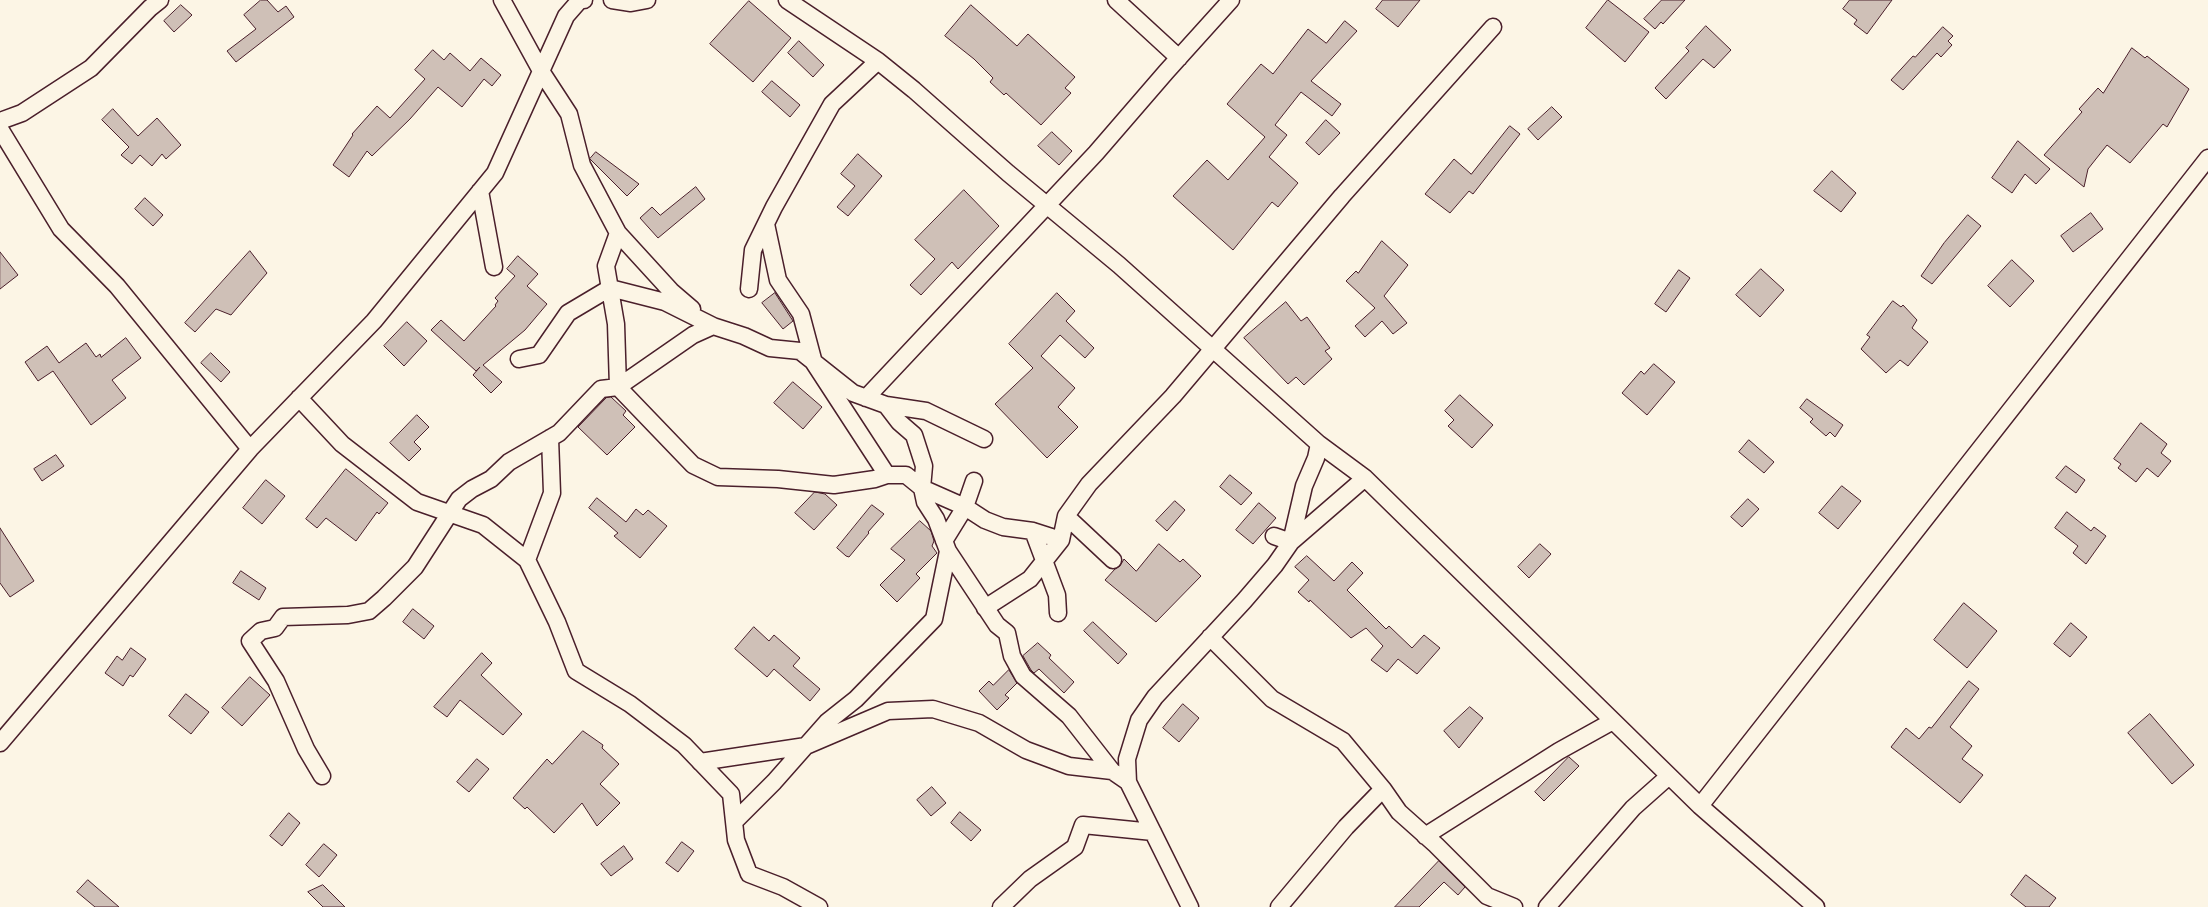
<!DOCTYPE html>
<style>
body{margin:0}
canvas{display:block;background:#fcf5e5}
</style>
<canvas width="2208" height="907"></canvas>
<script>
const ctx = document.querySelector('canvas').getContext('2d');
ctx.lineJoin = 'round';
function paint(path, color) {
  ctx.fillStyle = color;
  ctx.fill(path, 'evenodd');
}
function strokePath(path, color, width, dash) {
  ctx.strokeStyle = color;
  ctx.lineWidth = width;
  ctx.lineCap = dash ? 'butt' : 'round';
  ctx.setLineDash(dash || []);
  ctx.stroke(path);
}
const building = new Path2D(`
 M261 0H267L278 12 286 6 294 17 236 62 227 51 256 29 244 15Z
 M1383 0H1420L1398 27 1376 9Z
 M1608 0 1649 32 1625 62 1586 28Z
 M1662 0H1685L1663 24 1661 22 1655 29 1644 19Z
 M1850 0H1892L1867 34 1854 24 1857 20 1843 9Z
 M749 1 791 38 753 82 710 44Z
 M181 5 192 15 174 32 164 21Z
 M971 5 1017 46 1028 34 1075 77 1065 88 1071 93 1041 125 1006 93 1004 95 990 82 993 78 974 59 945 36Z
 M1345 21 1357 31 1311 81 1341 104 1332 116 1301 92 1275 125 1287 135 1269 157 1298 183 1278 207 1272 202 1233 250 1173 196 1207 160 1228 180 1265 137 1227 104 1261 64 1273 74 1308 29 1326 43Z
 M1706 26 1731 50 1714 68 1703 59 1666 99 1655 88 1689 51 1686 48Z
 M1943 27 1953 36 1948 41 1952 45 1941 57 1937 53 1903 90 1891 80 1913 56 1915 57Z
 M799 41 824 65 813 77 788 53Z
 M2132 48 2145 58 2147 56 2189 89 2167 127 2163 124 2130 163 2107 145 2088 169 2084 187 2044 155 2082 112 2079 109 2098 88 2103 93Z
 M433 50 444 60 450 53 470 71 481 58 501 75 492 86 484 79 462 107 438 87 410 119 372 156 367 151 349 177 333 165 353 135 352 134 377 106 390 118 425 79 415 70Z
 M772 81 800 105 790 117 762 92Z
 M1552 107 1562 117 1538 140 1528 129Z
 M113 109 138 136 157 118 181 145 166 159 162 154 152 166 140 155 132 164 121 155 129 147 102 120Z
 M1326 120 1340 133 1319 155 1306 143Z
 M1510 126 1520 134 1473 194 1469 191 1450 213 1425 194 1454 159 1471 174Z
 M1052 132 1072 151 1059 165 1038 146Z
 M2018 141 2050 169 2036 184 2025 174 2012 193 1992 178Z
 M596 152 639 184 627 196 590 159Z
 M858 154 882 176 848 216 837 207 855 186 841 174Z
 M1832 171 1856 193 1841 212 1814 191Z
 M696 187 705 199 658 238 640 218 652 207 660 215Z
 M964 190 999 226 958 269 952 262 921 295 910 285 935 259 915 240Z
 M145 198 163 215 153 226 135 209Z
 M2091 213 2103 229 2073 252 2061 236Z
 M1968 215 1981 226 1932 284 1921 276 1944 243Z
 M1382 241 1408 265 1384 296 1407 323 1393 334 1382 321 1365 337 1355 326 1375 308 1346 281 1356 271 1358 273Z
 M250 251 267 273 231 315 216 309 195 332 185 323Z
 M0 252 18 275 0 289Z
 M518 256 538 274 527 286 547 304 525 330 483 365 502 382 491 393 473 375 480 367 476 371 431 330 441 320 464 341 496 306 495 305 498 301 495 298 515 276 507 269Z
 M2012 260 2034 281 2010 307 1988 286Z
 M1761 269 1784 290 1760 317 1736 295Z
 M1679 270 1690 278 1666 312 1655 304Z
 M775 293 793 321 783 329 762 303Z
 M1057 293 1075 311 1066 321 1094 348 1085 358 1060 335 1041 356 1075 388 1058 407 1078 427 1047 458 995 404 1033 368 1009 344Z
 M1893 301 1901 307 1903 305 1917 320 1912 328 1928 342 1908 366 1900 360 1886 373 1861 349 1870 337 1867 335Z
 M1286 302 1301 321 1307 317 1330 348 1325 351 1332 359 1304 385 1296 377 1288 384 1244 338Z
 M407 322 427 341 404 366 384 346Z
 M126 338 141 358 112 380 126 398 91 425 53 371 38 381 25 362 47 346 59 363 86 343 96 357 100 354 101 357Z
 M211 353 230 372 221 382 201 363Z
 M1654 364 1675 382 1647 415 1622 393 1641 371 1644 374Z
 M793 382 822 407 803 429 774 403Z
 M1460 395 1493 425 1472 448 1448 426 1454 420 1445 411Z
 M611 397 626 411 623 415 635 427 607 455 578 427 606 398Z
 M1807 399 1843 425 1835 437 1830 432 1826 436 1810 422 1813 419 1800 408Z
 M417 415 429 427 414 442 421 449 409 461 390 443Z
 M2141 423 2167 444 2161 453 2171 461 2158 477 2147 468 2136 482 2118 468 2121 464 2114 459Z
 M1749 440 1774 462 1764 473 1739 452Z
 M56 455 64 466 42 481 34 469Z
 M2066 466 2085 480 2076 493 2056 478Z
 M346 469 388 503 379 514 377 512 356 541 326 518 317 528 306 519Z
 M1230 475 1252 493 1241 505 1220 487Z
 M266 480 285 496 262 524 243 508Z
 M1842 486 1861 501 1838 529 1819 513Z
 M815 492 825 494 837 505 814 530 795 513Z
 M597 498 626 522 636 509 643 515 648 510 667 526 640 558 614 536 618 533 589 508Z
 M1748 499 1759 509 1742 527 1731 517Z
 M1175 501 1185 510 1167 531 1156 521Z
 M1259 503 1276 518 1253 544 1236 530Z
 M872 505 884 514 868 532 869 533 849 557 846 556 837 548Z
 M2067 512 2091 531 2094 527 2106 536 2086 564 2073 553 2078 546 2055 528Z
 M920 521 931 531 934 541 932 546 937 553 916 574 920 578 897 602 880 585 905 560 891 549Z
 M0 528 34 581 10 597 0 583Z
 M1159 544 1180 562 1183 559 1201 576 1156 622 1105 580 1115 569 1120 566 1124 559 1136 571Z
 M1540 544 1551 554 1529 578 1518 567Z
 M1307 556 1334 581 1352 562 1363 573 1347 590 1386 629 1389 626 1412 648 1424 635 1440 648 1417 674 1398 659 1387 672 1371 660 1383 646 1366 628 1351 638 1310 600 1309 602 1298 592 1309 580 1295 567Z
 M241 571 266 588 259 600 233 583Z
 M1964 603 1997 631 1967 668 1934 640Z
 M413 609 434 626 424 639 403 622Z
 M1093 622 1127 654 1118 664 1084 631Z
 M2071 623 2087 637 2070 657 2054 644Z
 M754 627 769 641 774 635 800 658 793 666 820 689 810 701 774 669 767 677 735 649Z
 M1038 643 1051 655 1049 658 1074 682 1064 693 1039 669 1034 673 1031 670 1023 656Z
 M131 648 146 659 133 677 130 675 123 686 105 673 117 656 122 660Z
 M482 653 492 663 481 675 522 714 503 735 460 700 447 717 434 707Z
 M1009 670 1017 683 1005 695 1009 698 997 710 979 691 989 681 993 685Z
 M250 677 270 695 242 726 222 708Z
 M1969 681 1979 689 1950 727 1972 746 1962 759 1983 775 1960 803 1891 747 1906 728 1919 739 1929 727 1931 728Z
 M186 694 209 712 191 734 169 716Z
 M1183 704 1199 718 1179 742 1163 728Z
 M1470 707 1483 718 1459 748 1444 731Z
 M2150 714 2194 765 2172 784 2128 733Z
 M583 731 603 745 602 748 619 764 600 784 620 803 597 826 582 803 554 833 527 807 525 809 513 798 547 759 552 764Z
 M1569 757 1579 766 1544 801 1535 792Z
 M477 759 489 769 469 792 457 782Z
 M932 787 946 803 931 816 917 800Z
 M960 812 981 830 971 841 951 823Z
 M289 813 300 823 282 846 270 836Z
 M682 842 694 851 678 872 666 863Z
 M324 844 337 855 319 877 306 865Z
 M624 846 633 859 611 876 601 864Z
 M1439 861 1465 887 1458 895 1444 882 1419 907H1395Z
 M2026 875 2056 898 2049 907H2026L2011 895Z
 M88 880 119 907H95L77 892Z
 M323 885 345 907H323L308 892Z`);
const street = new Path2D(`
 M502 0 541 71 569 114 582 165 618 233 606 266 616 324 618 387 693 465 718 477 778 479 834 485 875 479 887 475H906L922 488 965 507 985 520 1003 527 1033 531 1061 540
 M612 0 631 3 647 0
 M787 0 878 61 914 90 1008 173 1119 265 1319 444 1365 478 1700 806 1816 907
 M1116 0 1179 58
 M0 121 22 113 91 68 150 8 160 0
 M0 129 61 229 117 286 250 449 0 743
 M480 191 494 267
 M766 224 778 280 801 314 814 363 887 475
 M618 233 671 291 692 309
 M749 289 753 250 774 207 832 104 878 61
 M519 359 539 355 568 313 610 288 665 302 713 326
 M299 398 342 444 417 502 483 525 527 560 557 622 576 671 630 704 684 745 731 794 736 840 749 874 783 887 819 907
 M866 398 1096 153 1166 72 1231 0
 M886 405 899 422 914 435 924 466 922 488 925 502 936 519 948 551 997 625 1007 633 1012 656 1023 676 1069 716 1112 771 1128 782
 M250 449 374 321 495 173 566 16 580 0H584
 M1066 516 1113 560
 M1033 531 1057 595 1058 613
 M1274 536 1291 542 1365 478
 M944 541 965 507 974 481
 M527 560 552 493 550 438
 M985 608 1030 579 1061 540 1066 516 1089 484 1173 396 1342 196 1493 27
 M1210 637 1272 699 1343 741 1383 789 1399 812 1436 845 1487 896 1514 907
 M700 762 806 746 888 711 933 709 979 723 1026 750 1069 766 1112 771
 M322 776 306 749 276 681 250 641 261 631 275 628 283 617 348 615 369 611 384 598 415 567 459 499 472 489 491 479 509 462 559 433 601 389 618 387 693 335 713 326 744 336 770 348 800 351 853 393 886 405 926 411 984 439
 M1700 806 2208 158
 M734 822 774 782 827 722 856 699 934 619 948 551
 M1425 836 1559 751 1613 721
 M1001 907 1030 879 1075 847 1083 825 1153 832
 M1190 907 1128 782 1127 759 1139 720 1155 697 1244 601 1275 565 1291 542 1304 486 1316 458 1319 444
 M1279 907 1346 827 1383 789
 M1547 907 1633 808 1669 776`);
paint(building, '#cfc0b7');
strokePath(building, '#4a1f2b', 1);
strokePath(street, '#4a1f2b', 19);
strokePath(street, '#fcf5e5', 16);
</script>
